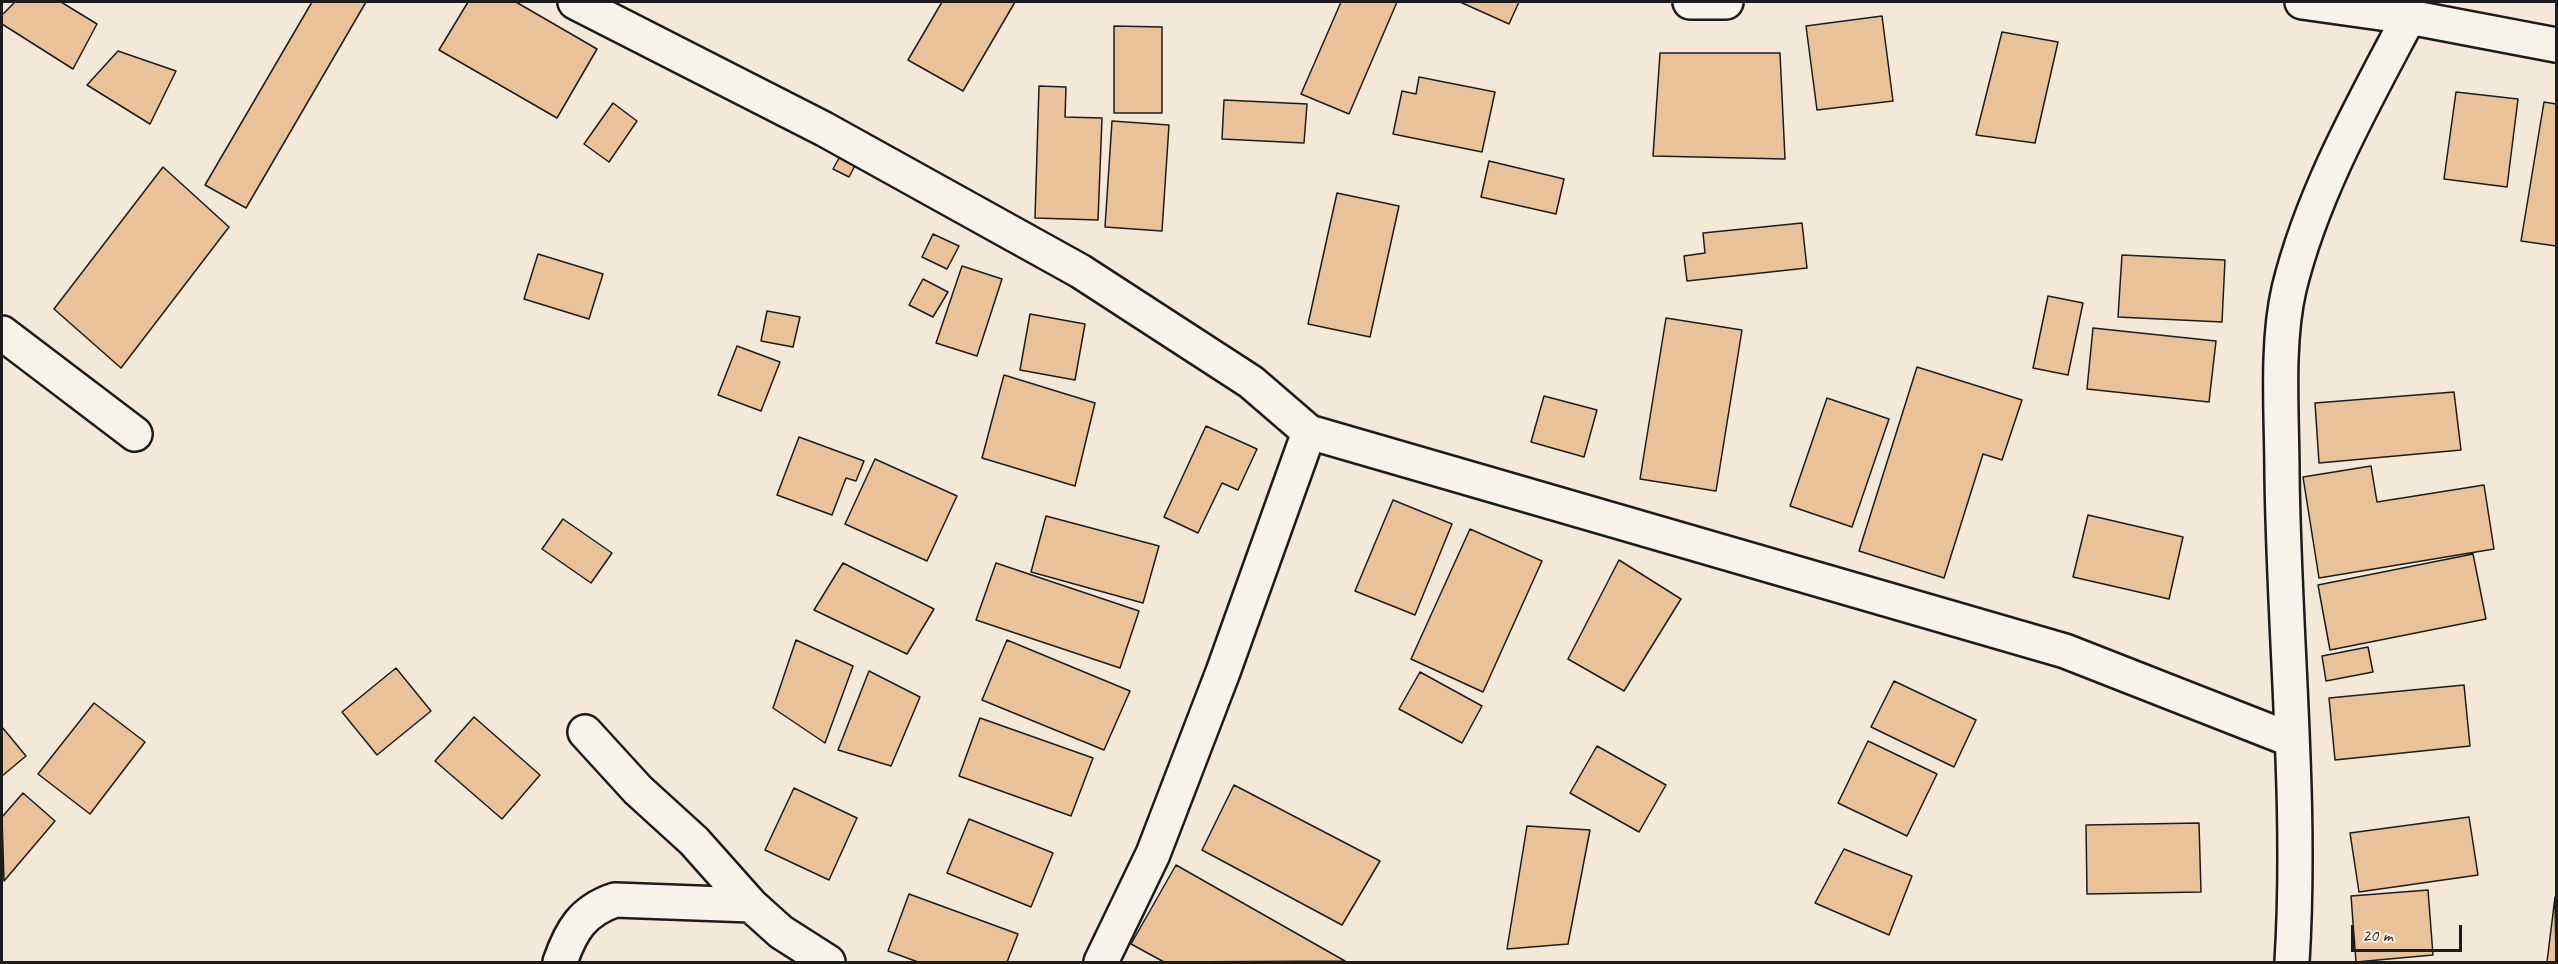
<!DOCTYPE html>
<style>
body{margin:0}
#map{position:relative;width:2558px;height:964px;overflow:hidden;background:#f4e9d8;font-family:Caveat,sans-serif}
canvas{display:block}
.frame{position:absolute;inset:0;border:3px solid #1c1c1c;pointer-events:none}
.scale{position:absolute;left:2351px;top:925px;width:111px;height:27px;box-sizing:border-box;border:3px solid #1c1c1c;border-top:0;padding-left:8px;font-size:18px;line-height:21px;white-space:nowrap;color:#1c1c1c;-webkit-text-stroke:4px #f7f3e8;paint-order:stroke}
</style>
<div id="map">
<canvas width="2558" height="964"></canvas>
<div class="frame"></div>
<div class="scale">20 m</div>
</div>
<script>
const ctx = document.querySelector('canvas').getContext('2d');
ctx.lineJoin = 'round';
function paint(path, color) {
  ctx.fillStyle = color;
  ctx.fill(path, 'evenodd');
}
function strokePath(path, color, width, dash) {
  ctx.strokeStyle = color;
  ctx.lineWidth = width;
  ctx.lineCap = dash ? 'butt' : 'round';
  ctx.setLineDash(dash || []);
  ctx.stroke(path);
}
const building = new Path2D(`
 M15 2H61L97 24 73 69 2 24V15Z
 M312 2H366L246 208 205 185Z
 M468 2H516L597 49 557 118 439 50Z
 M942 2H1015L963 91 908 60Z
 M1341 2H1397L1349 114 1301 94Z
 M1460 2H1519L1509 24Z
 M1882 16 1893 101 1817 110 1806 26Z
 M1114 26 1162 27V113H1114Z
 M2002 32 2058 42 2035 143 1976 135Z
 M118 51 176 71 150 124 87 85Z
 M1660 53H1780L1785 159 1653 156Z
 M1419 77 1495 92 1482 152 1393 134 1402 91 1416 94Z
 M1039 86 1066 87 1065 117 1102 118 1098 220 1035 218Z
 M2456 92 2518 99 2507 187 2444 179Z
 M1224 100 1307 104 1304 143 1222 139Z
 M2544 102 2556 104V246L2521 241Z
 M613 103 637 121 609 162 584 144Z
 M1112 121 1169 125 1162 231 1105 227Z
 M843 151 859 158 849 177 833 169Z
 M1489 161 1564 179 1556 214 1481 197Z
 M163 167 229 227 121 368 54 309Z
 M1337 193 1399 206 1370 337 1308 324Z
 M1802 223 1807 268 1687 281 1684 256 1705 253 1703 233Z
 M933 234 959 246 947 269 922 257Z
 M538 254 603 274 589 319 524 299Z
 M2122 255 2225 260 2222 322 2118 317Z
 M962 266 1002 279 977 356 936 343Z
 M923 279 948 292 933 317 909 305Z
 M2048 296 2083 303 2068 375 2033 368Z
 M767 311 800 317 793 347 761 341Z
 M1030 314 1085 324 1075 380 1020 370Z
 M1666 318 1742 330 1716 491 1640 479Z
 M2093 328 2216 341 2209 402 2087 389Z
 M737 346 780 362 761 411 718 395Z
 M1917 367 2022 400 2002 460 1983 454 1944 578 1859 551Z
 M1004 375 1095 403 1075 486 982 458Z
 M2454 392 2461 450 2319 463 2315 403Z
 M1544 396 1597 410 1584 457 1531 442Z
 M1827 398 1889 419 1852 527 1790 506Z
 M1206 426 1257 449 1238 490 1222 483 1198 533 1164 517Z
 M799 437 864 461 856 481 846 478 832 515 777 495Z
 M875 459 957 496 927 561 845 524Z
 M2371 466 2377 502 2484 485 2494 549 2319 578 2303 477Z
 M1393 500 1452 524 1415 615 1355 591Z
 M2088 515 2183 537 2169 599 2073 577Z
 M1046 516 1159 546 1143 603 1031 572Z
 M563 519 612 553 591 583 542 549Z
 M1470 529 1542 561 1483 692 1411 659Z
 M2473 554 2486 619 2330 650 2318 585Z
 M1619 560 1681 599 1624 691 1568 659Z
 M843 563 934 609 907 654 814 610Z
 M996 563 1139 611 1120 668 976 620Z
 M796 640 853 666 825 743 773 708Z
 M1007 640 1130 691 1104 750 982 700Z
 M2368 647 2373 672 2326 681 2322 656Z
 M396 668 431 711 377 755 342 712Z
 M869 671 920 697 891 766 838 750Z
 M1420 672 1482 706 1462 743 1399 709Z
 M1894 681 1976 720 1954 767 1871 727Z
 M2464 685 2470 746 2335 760 2329 698Z
 M94 703 145 742 90 814 38 774Z
 M474 717 540 775 502 819 435 761Z
 M980 718 1093 758 1071 816 959 776Z
 M2 727 26 756 2 776Z
 M1868 741 1937 774 1907 836 1838 803Z
 M1597 746 1666 785 1639 832 1570 793Z
 M1234 785 1380 861 1342 925 1202 850Z
 M794 788 857 818 829 880 765 850Z
 M23 793 55 821 4 881 2 817Z
 M2469 817 2478 875 2359 892 2350 833Z
 M969 819 1053 853 1031 907 947 873Z
 M2199 823 2201 892 2087 894 2086 825Z
 M1527 826 1590 830 1568 944 1507 949Z
 M1844 849 1912 876 1889 935 1815 903Z
 M1176 865 1345 961 1164 962 1131 944Z
 M2428 890 2433 955 2356 962 2351 896Z
 M909 894 1018 934 1007 962H918L888 951Z
 M2555 897 2556 962H2547Z`);
const minor = new Path2D(`
 M575 2 824 129 1080 271 1251 382 1309 432 2065 651 2292 740
 M1690 2H1726
 M2302 2 2409 17 2556 45
 M2 333 135 434
 M585 732 638 790 694 841 751 905 781 932 828 962
 M560 962C571 931 582 911 615 900L751 905
 M1101 962 1153 854 1223 672 1309 432
 M2292 962C2302 800 2284 637 2282 474 2282 417 2276 345 2289 289 2312 194 2363 104 2409 17`);
paint(building, '#e9c299');
strokePath(building, '#1c1c1c', 1.5);
strokePath(minor, '#1c1c1c', 38);
strokePath(minor, '#f7f3e8', 33);
</script>
